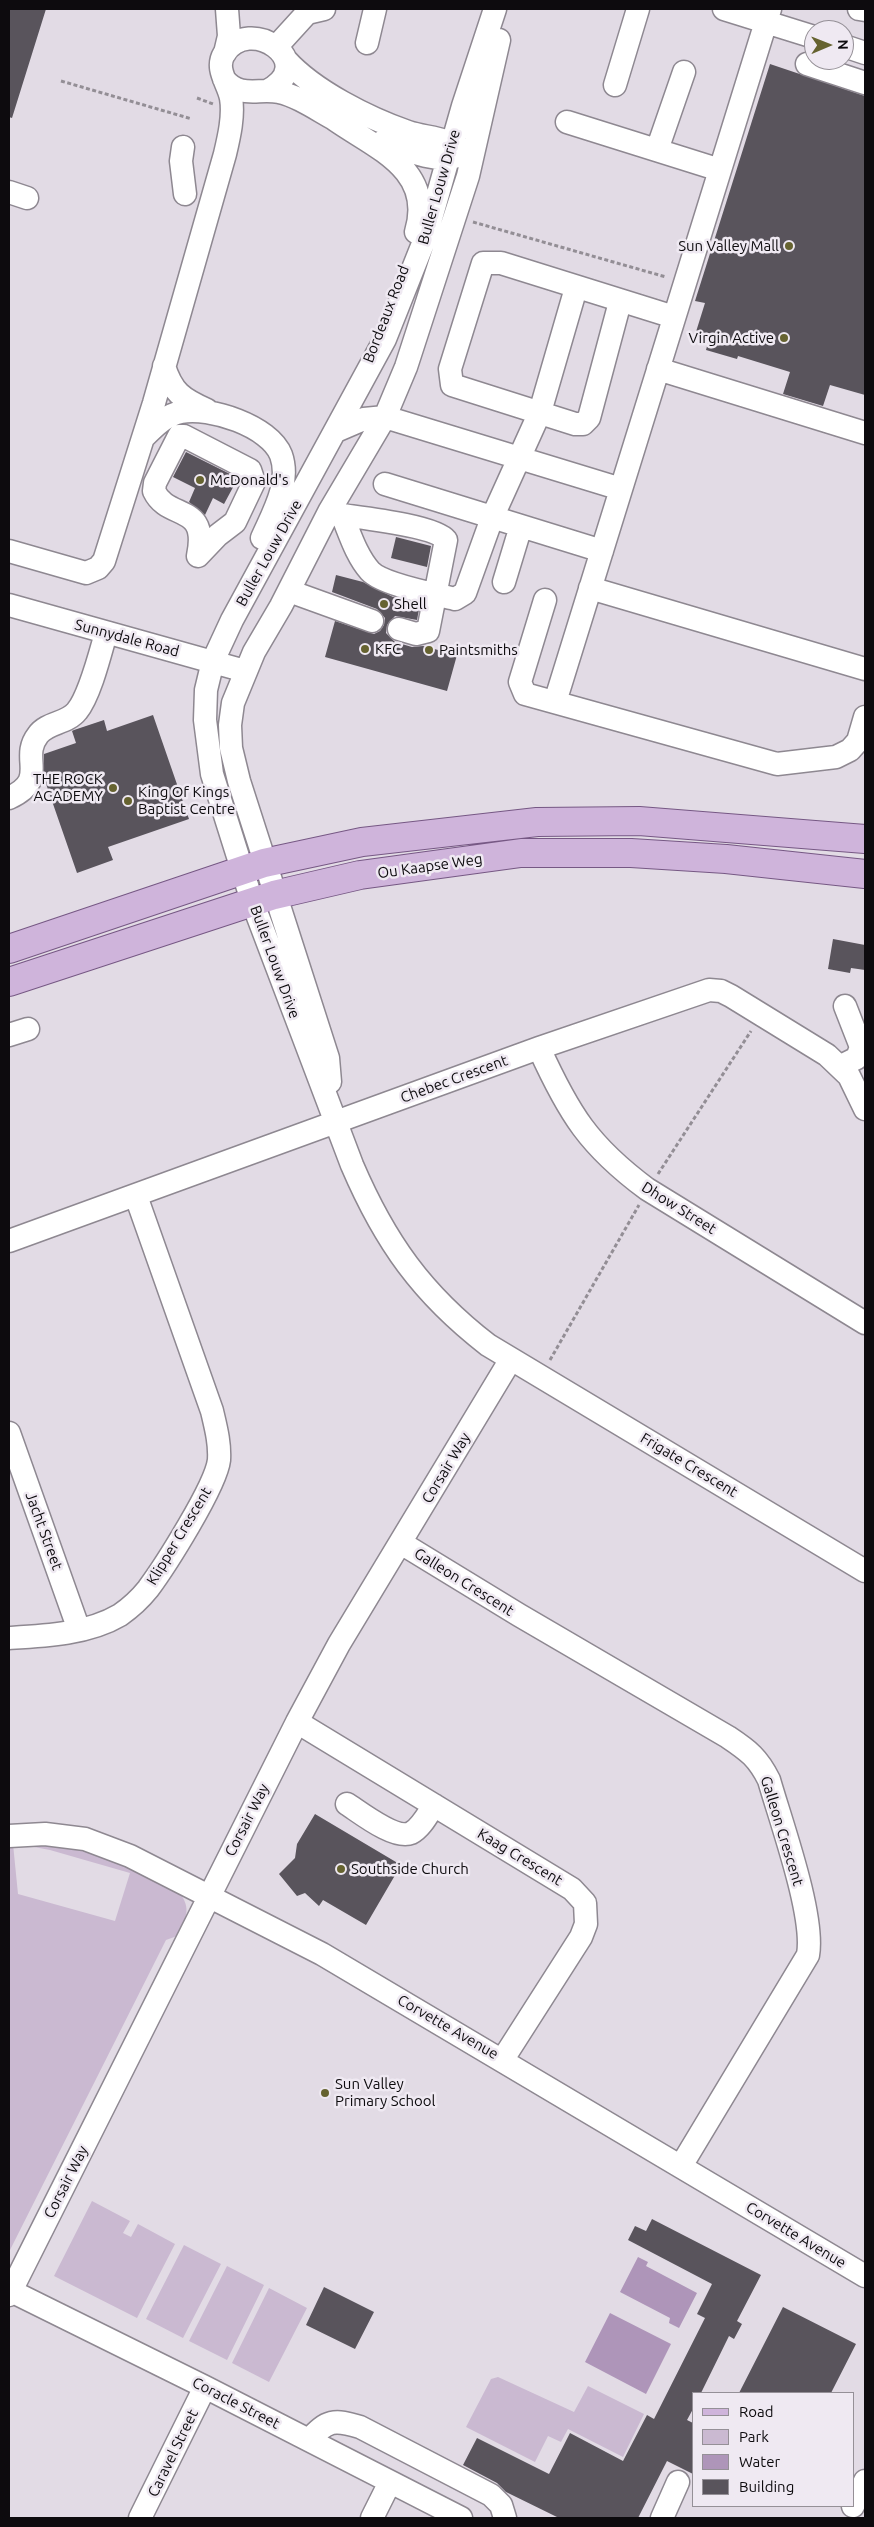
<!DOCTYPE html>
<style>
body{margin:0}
#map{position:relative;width:874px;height:2527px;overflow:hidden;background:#e2dbe5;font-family:Ubuntu,sans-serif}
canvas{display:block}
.frame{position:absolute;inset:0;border:10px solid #0d0b0e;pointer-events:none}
.legend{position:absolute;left:692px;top:2392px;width:162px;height:115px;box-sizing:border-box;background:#efe9f2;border:1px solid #959097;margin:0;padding:6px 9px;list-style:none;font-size:15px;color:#0d0b0e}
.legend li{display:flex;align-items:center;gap:10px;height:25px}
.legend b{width:25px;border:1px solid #959097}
.north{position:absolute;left:804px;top:20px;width:50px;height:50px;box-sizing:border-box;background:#efe9f2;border:1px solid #959097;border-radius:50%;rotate:89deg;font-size:14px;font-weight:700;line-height:20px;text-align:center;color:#0d0b0e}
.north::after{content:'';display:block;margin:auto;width:18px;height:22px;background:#666330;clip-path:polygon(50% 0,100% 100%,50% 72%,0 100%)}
</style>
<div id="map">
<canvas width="874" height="2527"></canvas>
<div class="frame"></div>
<ul class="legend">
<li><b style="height:6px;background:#cfb4db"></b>Road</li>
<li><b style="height:14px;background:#cab9d1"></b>Park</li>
<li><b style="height:14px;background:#ae95b9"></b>Water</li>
<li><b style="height:14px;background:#59545c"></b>Building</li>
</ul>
<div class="north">N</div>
</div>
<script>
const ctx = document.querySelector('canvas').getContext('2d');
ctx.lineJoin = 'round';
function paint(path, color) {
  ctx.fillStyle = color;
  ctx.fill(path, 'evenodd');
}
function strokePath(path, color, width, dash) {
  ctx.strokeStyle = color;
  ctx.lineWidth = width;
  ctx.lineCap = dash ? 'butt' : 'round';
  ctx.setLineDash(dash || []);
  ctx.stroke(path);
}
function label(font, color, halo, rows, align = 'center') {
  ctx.font = font + ' Ubuntu,sans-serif';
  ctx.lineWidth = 5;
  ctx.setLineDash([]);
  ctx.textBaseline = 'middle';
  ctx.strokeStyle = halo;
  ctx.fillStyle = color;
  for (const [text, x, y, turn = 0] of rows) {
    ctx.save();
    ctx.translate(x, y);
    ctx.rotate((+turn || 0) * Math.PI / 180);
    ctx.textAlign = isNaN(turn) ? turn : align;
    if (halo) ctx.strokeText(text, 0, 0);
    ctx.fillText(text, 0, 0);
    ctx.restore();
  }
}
const green = new Path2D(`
 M34 1843C91 1845 129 1868 179 1892 192 1909 186 1918 177 1936L166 1940 9 2252V1845L13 1844 18 1894 115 1921 130 1873 50 1850 34 1847Z
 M92 2201 130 2221 123 2233 131 2237 138 2224 175 2244 137 2318 54 2276Z
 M184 2245 221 2264 183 2338 146 2319Z
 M227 2266 264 2285 227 2360 189 2341Z
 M269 2288 307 2308 269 2382 232 2363Z
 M498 2377 574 2412 588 2386 644 2414 623 2457 568 2429 561 2442 548 2436 535 2462 466 2427 491 2379Z`);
const water = new Path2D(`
 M638 2257 648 2262 646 2266 697 2293 679 2328 669 2323 670 2318 620 2292Z
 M610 2313 671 2344 646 2394 585 2362Z`);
const building = new Path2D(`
 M9 9H46L12 118 9 117Z
 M770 64 865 96V395L830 385 823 406 783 394 790 372 738 356 737 359 706 350 709 339 695 335 705 303 695 301Z
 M186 452 238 478 224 504 213 498 205 515 189 502 195 488 173 477Z
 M396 537 431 546 427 567 391 558Z
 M336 575 363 582 393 597 420 604 417 620 395 616 387 625 386 633 395 642 412 647 423 646 457 655 447 691 325 657 335 621 374 634 380 631 384 625 385 618 377 609 332 592Z
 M153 715 189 819 108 847 113 860 77 873 44 778V754L76 743 72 731 74 730 104 720 107 731Z
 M833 939 865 945V970L851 968 850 973 828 969Z
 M315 1814 401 1865 366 1925 323 1900 319 1906 305 1893 297 1896 279 1874 295 1858 297 1844Z
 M652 2219 761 2275 737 2321 742 2324 734 2339 729 2336 701 2393H693V2409L687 2420 693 2423V2474L667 2461 638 2518H559L506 2492 497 2483 463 2465 477 2438 549 2474 570 2433 623 2461 647 2415 654 2419 705 2318 697 2314 712 2284 628 2240 635 2226 646 2231Z
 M324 2287 374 2312 355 2349 306 2325Z
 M783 2307 856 2344 831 2393H739Z`);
const path = new Path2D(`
 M61 81 192 119
 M197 98 213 104
 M473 222 666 277
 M658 1174 751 1031
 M550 1360 639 1205`);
const minor = new Path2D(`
 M495 9 463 106 426 236 385 339 232 620 213 661 206 690 205 720 212 774 252 901 352 1165C385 1242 422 1294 488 1345L865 1571
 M724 9 814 37
 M859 9 865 10
 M367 43 375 9
 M844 46 865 53
 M276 47 307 13 324 9
 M225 53 229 36 227 9
 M286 60C314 91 368 118 408 132 425 138 450 137 462 151
 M807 64 865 83
 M224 79C240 99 258 88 279 92 302 97 324 115 346 125
 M615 85 638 9
 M334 119C375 148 435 169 416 232
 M567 122 720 170
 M383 141C403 149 441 166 462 154
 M183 147 181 161 185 194
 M657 150 684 72
 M9 192 27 198
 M620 302 589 418 583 424H575L452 385 450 369 483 263H501L674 317
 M164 366C172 392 182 399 207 410
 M658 369 865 433
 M336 431 364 419 385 417 621 489
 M179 436H184L250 470 254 482 235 522 218 535 198 556C209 502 168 521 154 491L155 483Z
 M144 437C155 426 166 415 181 412 209 406 270 426 281 455 291 483 273 513 262 538
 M385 484 602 551
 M330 510 342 515C350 534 356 555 370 571 383 585 435 594 455 599L465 593 492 518 540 412 576 288
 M342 515C362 518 435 526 446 540L428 631 416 634 399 629
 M9 551 86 573 98 568 104 561 154 403 225 154C229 137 234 116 231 98 228 83 215 69 224 54 249 13 321 63 267 91
 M504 582 521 526
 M590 588 865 669
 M289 591 372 621
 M545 600 520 682 525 694 777 764 836 757 850 750 858 741 865 717
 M9 605 245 671
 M555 702 770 9
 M9 798C50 779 19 759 38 735 47 722 67 724 77 711 90 695 100 654 106 633
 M9 1035 28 1029
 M539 1048C569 1114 589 1146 647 1189L865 1323
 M841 1066 857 1058 861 1047 845 1006
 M330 1082 328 1058 239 781 231 748 230 725 233 703 254 652 281 606 330 510 385 417 406 367 468 176 499 40
 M9 1241 539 1048 709 990 721 991 731 996 827 1055 849 1076 865 1109
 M9 1433 79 1630
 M401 1543 519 1615 728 1737C749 1751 758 1758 769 1780 781 1822 815 1916 808 1955L681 2166
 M9 1638C45 1636 88 1634 120 1615 130 1608 140 1599 148 1589 165 1566 216 1486 219 1460 220 1443 216 1428 212 1411L136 1196
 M297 1722 572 1889 585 1903 586 1924 581 1937 503 2059
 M347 1804C361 1813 395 1840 411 1833 421 1828 428 1814 434 1805
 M9 1836 45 1834 85 1839 130 1856 322 1954 865 2276
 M11 2291 205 2387 461 2518
 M9 2295 297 1722 339 1644 511 1359
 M309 2440C327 2420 334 2419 360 2427L491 2495 501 2505 505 2518
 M853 2506 865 2481
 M140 2518 205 2387
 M372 2518 390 2482
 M662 2518 678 2482`);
const major = new Path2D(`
 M9 949 264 863 362 842 537 822 639 821 865 839
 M9 982 274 895 360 875 521 853H631L726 859 865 874`);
const markers = [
 [789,246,5,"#666330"],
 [784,338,5,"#666330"],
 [200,480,5,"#666330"],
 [384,604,5,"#666330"],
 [365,649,5,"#666330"],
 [429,650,5,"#666330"],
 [113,788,5,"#666330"],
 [128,801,5,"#666330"],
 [341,1869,5,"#666330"],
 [325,2093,5,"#666330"]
];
const streetNames = [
 ["Buller Louw Drive",439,187,-74],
 ["Bordeaux Road",386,314,-69],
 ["Buller Louw Drive",269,553,-61],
 ["Sunnydale Road",127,638,15],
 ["Ou Kaapse Weg",430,866,-8],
 ["Buller Louw Drive",275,962,70],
 ["Chebec Crescent",454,1079,-20],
 ["Dhow Street",679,1208,32],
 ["Frigate Crescent",689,1465,31],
 ["Corsair Way",446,1468,-59],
 ["Jacht Street",44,1531,70],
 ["Klipper Crescent",179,1536,-59],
 ["Galleon Crescent",464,1582,32],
 ["Corsair Way",247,1820,-63],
 ["Galleon Crescent",782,1831,73],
 ["Kaag Crescent",520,1857,31],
 ["Corvette Avenue",448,2027,30],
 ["Corsair Way",66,2182,-63],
 ["Corvette Avenue",796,2235,31],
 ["Coracle Street",236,2403,27],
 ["Caravel Street",173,2453,-64]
];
const poiNames = [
 ["Sun Valley Mall",779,246,"right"],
 ["Virgin Active",774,338,"right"],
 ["McDonald's",210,480],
 ["Shell",394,604],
 ["KFC",375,649],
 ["Paintsmiths",439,650],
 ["THE ROCK",103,779,"right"],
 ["ACADEMY",103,796,"right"],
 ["King Of Kings",138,792],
 ["Baptist Centre",138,809],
 ["Southside Church",351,1869],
 ["Sun Valley",335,2084],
 ["Primary School",335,2101]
];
paint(green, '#cab9d1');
paint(water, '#ae95b9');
paint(building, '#59545c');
strokePath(minor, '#8e8891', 25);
strokePath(major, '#765884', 30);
strokePath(path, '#938e95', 3, [4, 2.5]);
strokePath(minor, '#fff', 22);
strokePath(major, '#cfb4db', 28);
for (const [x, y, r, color] of markers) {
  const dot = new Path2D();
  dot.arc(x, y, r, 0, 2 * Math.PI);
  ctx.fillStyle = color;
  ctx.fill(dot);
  strokePath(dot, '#efe9f2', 2);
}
label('15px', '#0d0b0e', '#efe9f2', streetNames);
label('15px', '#0d0b0e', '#efe9f2', poiNames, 'left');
</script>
